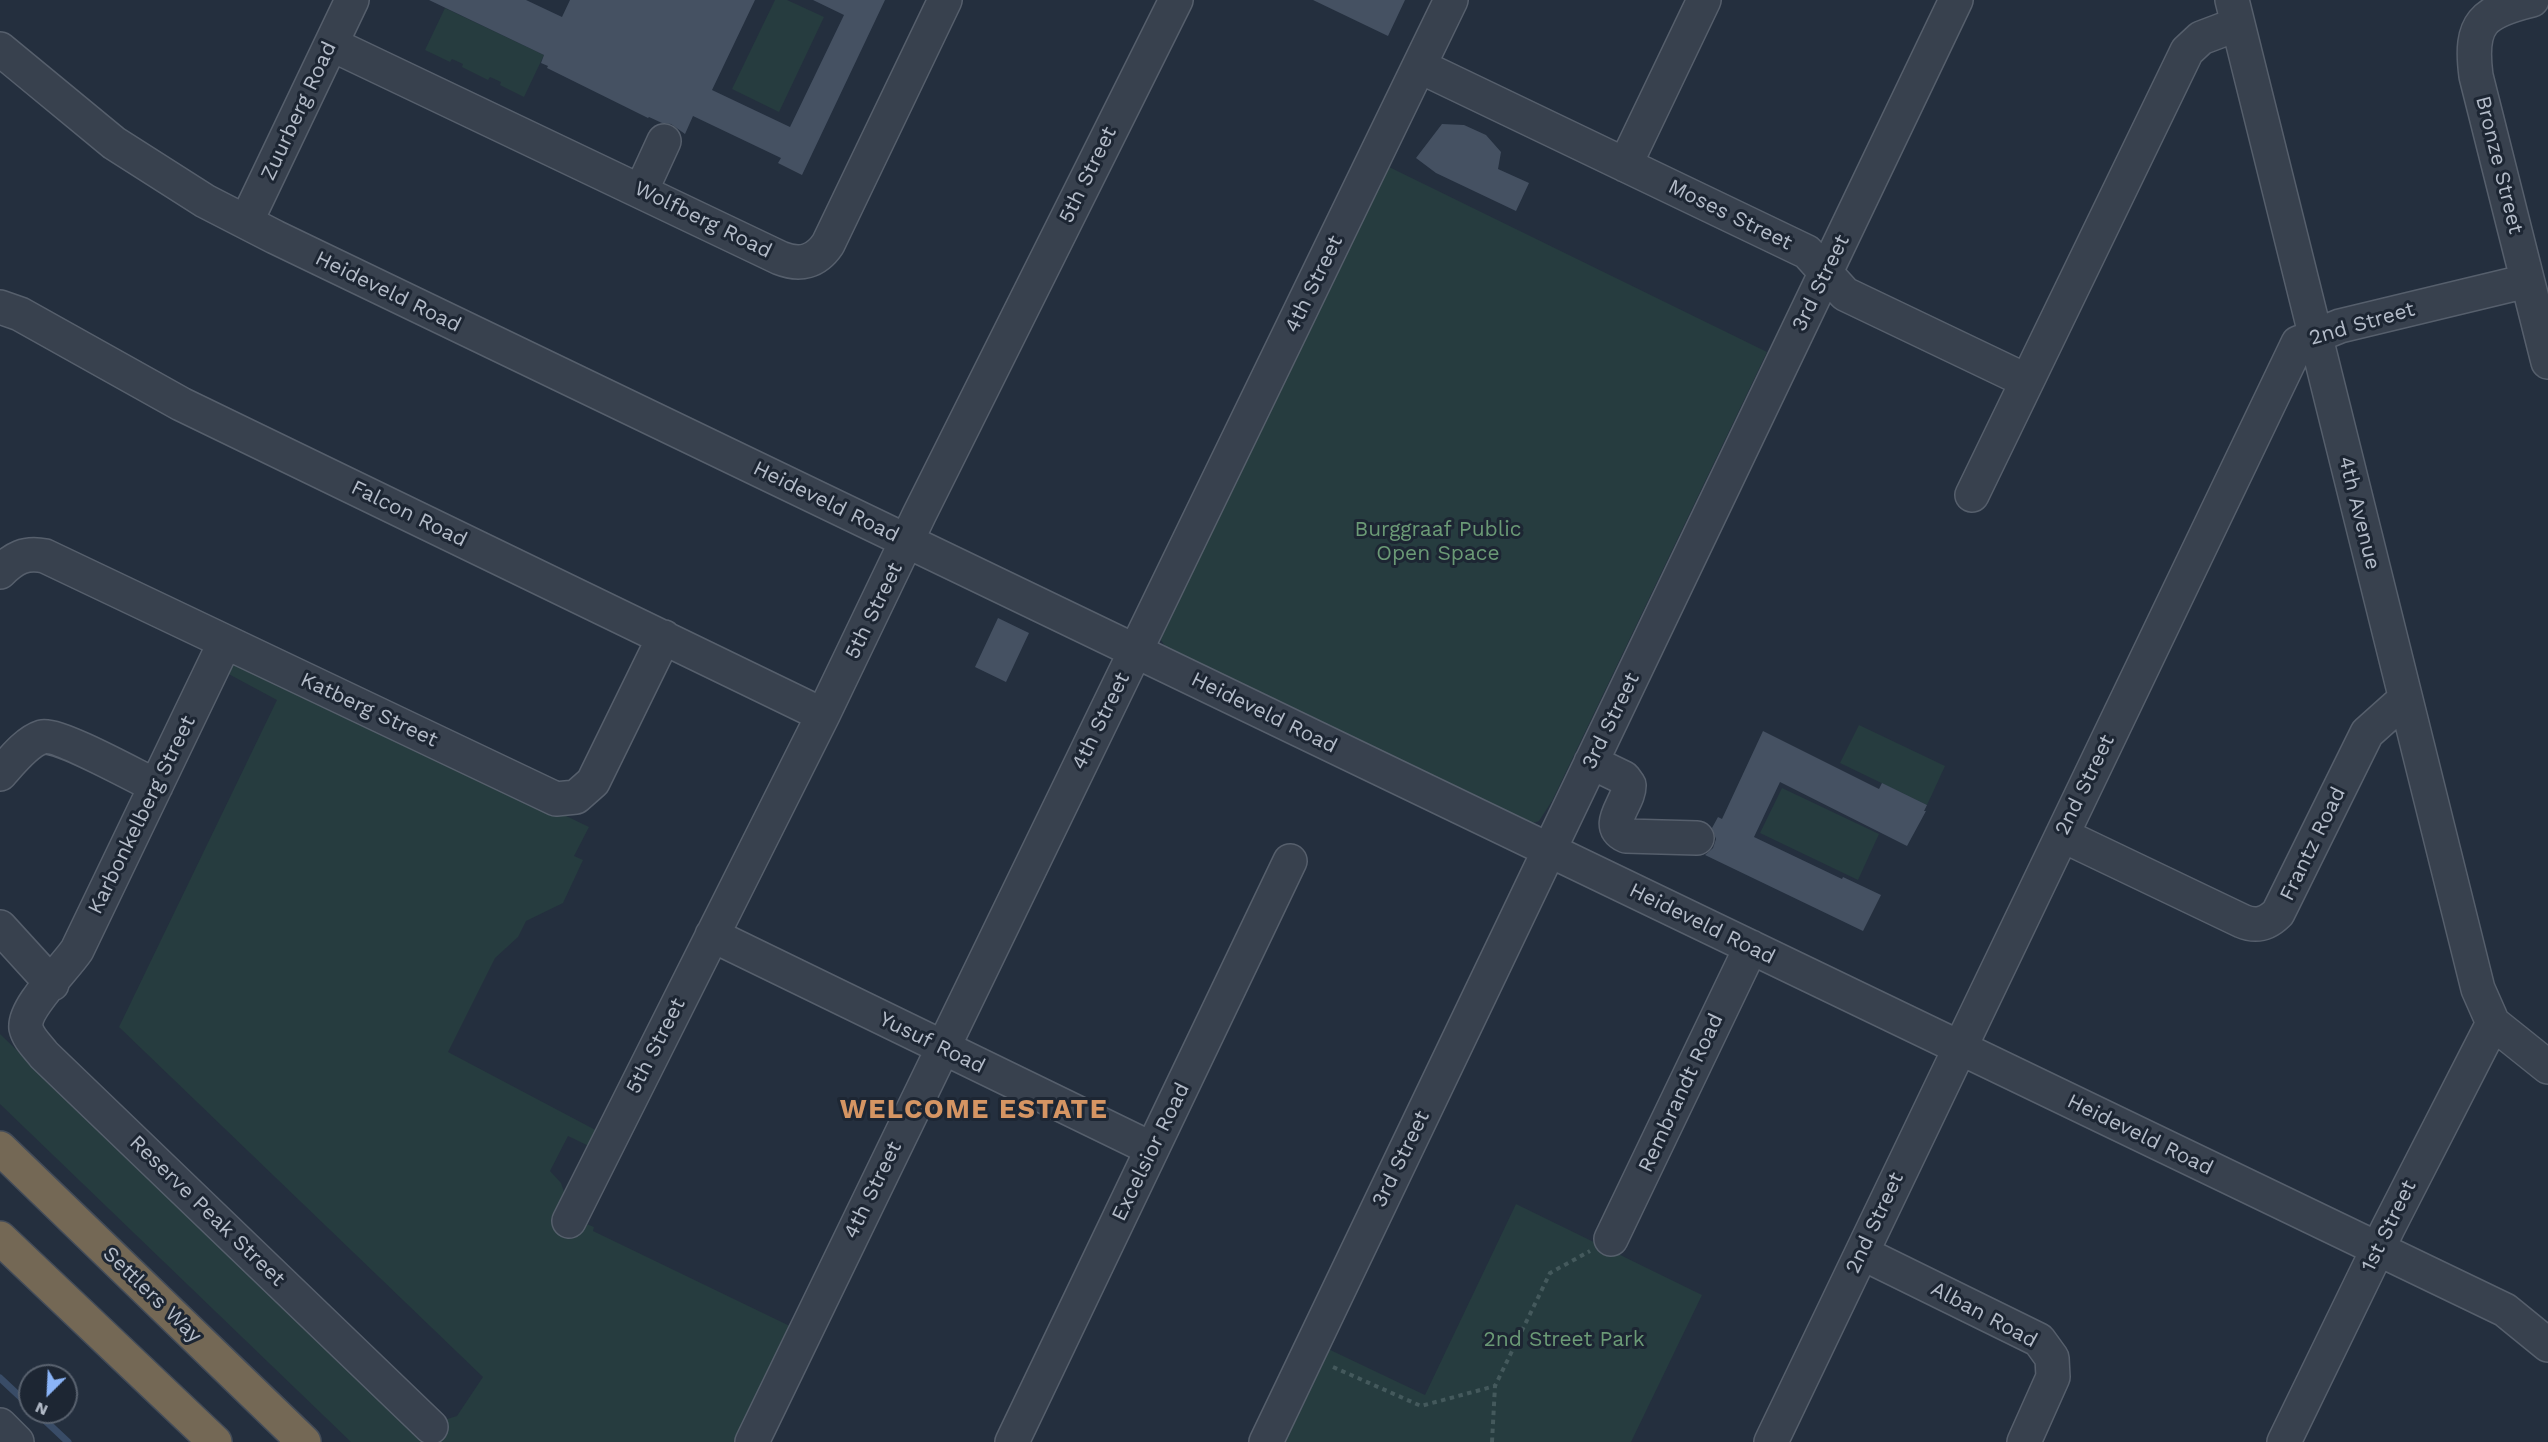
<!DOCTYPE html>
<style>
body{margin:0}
#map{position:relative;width:2548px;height:1442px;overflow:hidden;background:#242f3e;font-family:"Work Sans",sans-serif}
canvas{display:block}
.north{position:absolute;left:18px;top:1364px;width:60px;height:60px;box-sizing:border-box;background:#1d2633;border:2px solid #59626f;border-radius:50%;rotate:204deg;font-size:16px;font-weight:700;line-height:24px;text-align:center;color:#b4bcc9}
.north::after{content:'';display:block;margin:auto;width:21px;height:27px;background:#8ab4f8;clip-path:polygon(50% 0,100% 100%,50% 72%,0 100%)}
</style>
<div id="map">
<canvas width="2548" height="1442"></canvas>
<div class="north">N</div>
</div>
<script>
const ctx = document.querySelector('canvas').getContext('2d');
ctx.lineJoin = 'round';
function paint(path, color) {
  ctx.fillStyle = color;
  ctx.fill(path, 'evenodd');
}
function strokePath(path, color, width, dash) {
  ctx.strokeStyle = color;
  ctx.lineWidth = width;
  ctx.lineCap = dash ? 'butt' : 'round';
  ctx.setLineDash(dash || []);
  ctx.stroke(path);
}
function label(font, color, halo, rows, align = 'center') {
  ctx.font = font + ' "Work Sans",sans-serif';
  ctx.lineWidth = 6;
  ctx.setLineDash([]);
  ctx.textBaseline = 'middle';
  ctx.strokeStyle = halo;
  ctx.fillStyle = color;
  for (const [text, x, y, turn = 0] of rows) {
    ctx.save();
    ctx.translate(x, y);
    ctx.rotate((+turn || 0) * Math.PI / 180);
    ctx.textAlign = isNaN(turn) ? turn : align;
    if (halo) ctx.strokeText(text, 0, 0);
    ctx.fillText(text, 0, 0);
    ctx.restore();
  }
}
const green = new Path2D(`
 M775 0H787L824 17 779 112 732 89Z
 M445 8 544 55 524 97 500 85 501 82 490 77 488 80 462 67 463 64 452 59 450 62 425 50Z
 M1383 164 1767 352 1552 801 1539 821 1530 824 1168 651 1161 640 1160 632Z
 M251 664 589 827 574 856 583 860 563 903 526 921 518 937 495 958 448 1052 603 1134 595 1149 568 1136 550 1171 561 1183 568 1204 579 1221 594 1227 593 1231 796 1329 742 1442H424L444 1420 457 1416 483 1377 119 1027 277 700 223 671 234 665Z
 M1859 725 1945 766 1927 805 1840 763Z
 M1782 788 1879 834 1858 880 1760 833Z
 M0 1034 423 1442H351L0 1104Z
 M1516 1204 1702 1295 1631 1442H1278L1324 1347 1425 1395Z`);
const stream = new Path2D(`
 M0 1378 30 1406
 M36 1412 68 1442`);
const building = new Path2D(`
 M429 0H526L562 17 570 0H755L712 90 790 127 844 15 813 0H885L802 175 778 163 781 158 693 116 685 134 671 124 662 123 649 117 648 118 547 68 548 66 541 63 544 55Z
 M1313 0H1405L1388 36Z
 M1442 124 1464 125 1486 135 1501 152 1498 169 1529 183 1516 211 1436 173 1416 158Z
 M998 618 1029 633 1006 682 975 667Z
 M1763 731 1879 789 1882 783 1927 805 1924 811H1926L1907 846 1780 782 1754 837 1842 879 1843 877 1881 895 1863 931 1705 855 1713 848 1716 839 1712 828 1718 817 1722 819Z`);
const path = new Path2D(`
 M1333 1367 1421 1406 1495 1386
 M1492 1442 1495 1386 1550 1273 1590 1251`);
const minor = new Path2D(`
 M2232 0 2478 989 2493 1023 2548 1067
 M2532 0C2483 12 2469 22 2476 76L2548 362
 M331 44 780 258C800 266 816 262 828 244L945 0
 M0 49 114 143 205 201 275 237 2505 1310 2548 1345
 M1419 66 1807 252 1845 294 2027 381
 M1625 165 1704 0
 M641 191 664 141
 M246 222 352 0
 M0 307 20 314 181 404 823 715
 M1972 495 2187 51 2201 38 2238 24
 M0 572C14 558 25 552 45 556L556 799 576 797 593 782 664 637
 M225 642 77 950C65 968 23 1008 26 1028 28 1038 38 1047 44 1055L431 1427
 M1591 762 1624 778 1629 785C1630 802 1602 826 1626 836L1697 838
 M0 774C11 762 26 742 42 737 58 733 137 777 156 786
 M2062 835 2242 921C2256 927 2267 924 2278 913L2367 733 2405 699
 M0 927 52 984
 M712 935 1152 1149
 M569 1221 823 715 919 515 1176 0
 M1611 1239 1751 947
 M1862 1253 2039 1340 2052 1358 2053 1377 2024 1442
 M0 1425 17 1442
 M752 1442 1451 0
 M1012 1442 1290 861
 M1266 1442 1956 0
 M1771 1442 2298 343 2340 326 2527 281
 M2284 1442 2388 1228 2493 1023`);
const highway = new Path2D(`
 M0 1148 304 1442
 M0 1238 215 1442`);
const streetNames = [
 ["Zuurberg Road",299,111,-65],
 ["Bronze Street",2499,165,76],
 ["5th Street",1088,175,-64],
 ["Moses Street",1730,215,26],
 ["Wolfberg Road",703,220,26],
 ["3rd Street",1821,283,-64],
 ["4th Street",1314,284,-64],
 ["Heideveld Road",388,292,26],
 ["2nd Street",2362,324,-16],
 ["Heideveld Road",826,502,26],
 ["4th Avenue",2359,513,76],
 ["Falcon Road",409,514,26],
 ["5th Street",874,611,-64],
 ["Katberg Street",369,710,25],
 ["Heideveld Road",1264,713,26],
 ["4th Street",1101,721,-64],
 ["3rd Street",1611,721,-64],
 ["2nd Street",2085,785,-64],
 ["Karbonkelberg Street",142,815,-64],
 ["Frantz Road",2313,844,-64],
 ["Heideveld Road",1702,924,26],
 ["Yusuf Road",932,1043,26],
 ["5th Street",656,1046,-63],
 ["Rembrandt Road",1681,1093,-65],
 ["Heideveld Road",2140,1135,26],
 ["Excelsior Road",1151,1152,-64],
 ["3rd Street",1401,1159,-64],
 ["4th Street",873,1190,-64],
 ["Reserve Peak Street",207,1211,44],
 ["2nd Street",1875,1223,-65],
 ["1st Street",2389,1226,-64],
 ["Settlers Way",152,1295,44],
 ["Alban Road",1984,1315,28]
];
const parkNames = [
 ["Burggraaf Public",1438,530],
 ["Open Space",1438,554],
 ["2nd Street Park",1564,1340]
];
const districtNames = [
 ["WELCOME ESTATE",974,1110]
];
paint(green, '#263c3f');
strokePath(stream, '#394c67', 7);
paint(building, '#455162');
strokePath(minor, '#565f6c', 36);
strokePath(highway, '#434c59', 36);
strokePath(path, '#44595c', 4, [4.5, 4.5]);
strokePath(minor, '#38414e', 33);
strokePath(highway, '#746855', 33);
label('21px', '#b4bcc9', '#1d2633', streetNames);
label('21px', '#6b9a76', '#1d2633', parkNames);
ctx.letterSpacing = '1.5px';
label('bold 27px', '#d59563', '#1d2633', districtNames);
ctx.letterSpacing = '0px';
</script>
